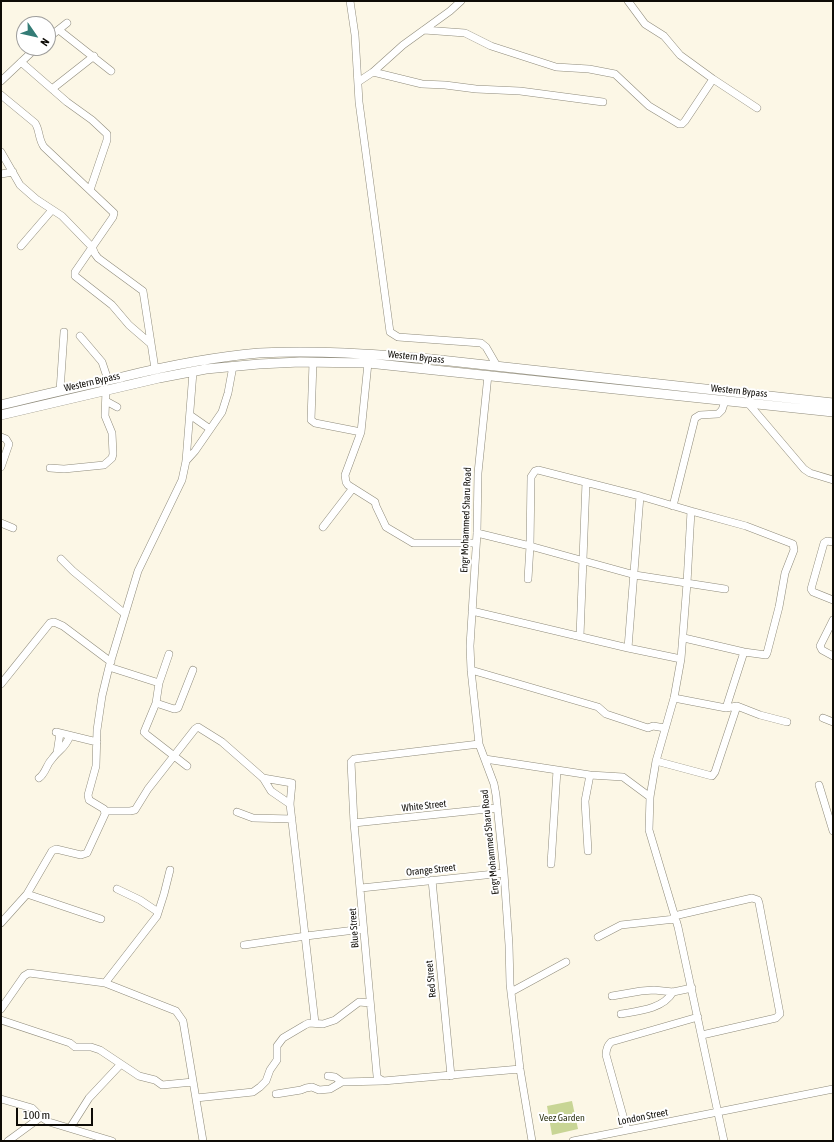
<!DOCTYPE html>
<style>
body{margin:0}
#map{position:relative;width:834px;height:1142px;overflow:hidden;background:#fcf7e6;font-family:"Asap Condensed",sans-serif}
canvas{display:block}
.frame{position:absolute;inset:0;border:2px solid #0e0c07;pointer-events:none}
.north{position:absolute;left:16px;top:16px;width:40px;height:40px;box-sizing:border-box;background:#fff;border:1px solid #9f9e9c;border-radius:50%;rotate:124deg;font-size:11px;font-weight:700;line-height:16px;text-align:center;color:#0e0c07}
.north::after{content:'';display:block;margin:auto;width:14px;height:18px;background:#347c76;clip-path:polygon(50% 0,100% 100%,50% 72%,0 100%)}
.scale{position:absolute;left:16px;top:1108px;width:77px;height:18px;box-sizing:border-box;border:2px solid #0e0c07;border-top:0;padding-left:5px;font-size:12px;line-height:14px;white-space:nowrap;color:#0e0c07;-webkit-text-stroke:3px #fff;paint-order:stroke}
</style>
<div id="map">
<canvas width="834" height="1142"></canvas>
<div class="frame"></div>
<div class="north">N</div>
<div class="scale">100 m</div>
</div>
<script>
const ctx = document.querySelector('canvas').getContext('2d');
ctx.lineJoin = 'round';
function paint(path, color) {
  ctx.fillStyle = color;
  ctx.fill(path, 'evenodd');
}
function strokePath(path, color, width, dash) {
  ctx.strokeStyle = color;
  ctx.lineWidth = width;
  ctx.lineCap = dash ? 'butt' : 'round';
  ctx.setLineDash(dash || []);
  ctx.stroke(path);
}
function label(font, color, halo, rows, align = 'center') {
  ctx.font = font + ' "Asap Condensed",sans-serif';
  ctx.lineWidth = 4;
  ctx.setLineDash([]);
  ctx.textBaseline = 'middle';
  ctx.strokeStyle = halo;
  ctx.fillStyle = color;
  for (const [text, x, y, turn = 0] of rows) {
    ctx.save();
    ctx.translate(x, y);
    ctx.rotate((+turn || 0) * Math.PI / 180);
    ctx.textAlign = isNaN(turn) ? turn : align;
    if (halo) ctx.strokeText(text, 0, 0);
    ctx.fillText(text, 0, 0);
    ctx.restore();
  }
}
const green = new Path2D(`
 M572 1101 578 1129 552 1135 547 1106Z`);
const minor = new Path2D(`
 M350 1 355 35 359 102 390 332 398 337 481 343 486 347 497 366
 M628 1 645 24 664 36 680 55 713 79 757 108
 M59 30 111 71
 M424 30 465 33 491 46 556 67 589 69 615 74 649 106 679 124H682L685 121 713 79
 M48 38 67 23
 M21 62 67 102 92 120 107 134V140L90 190
 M373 72 422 84 445 85 476 89 520 91 603 102
 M1 81 36 48
 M358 82 373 72 403 45 450 11 461 1
 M52 89 94 56
 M1 95 35 123C40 130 38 139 44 147L114 213 113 217 75 272V276L112 305 129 325 151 344
 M1 152 20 185 36 199 62 216 92 247 95 254 98 258 143 291 155 369
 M1 174 13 172
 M21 246 52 210
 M80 336 102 362 108 380
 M313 362 311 420 315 423 361 432
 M368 363 361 432 345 475 346 482 348 485 375 502 376 506 386 527 413 543H476
 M488 375 478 473 477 533 470 646 471 670 479 744 494 784 496 795 504 873 509 945 510 984 520 1069 532 1141
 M60 391 64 332
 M106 401 117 407
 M748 403 804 469 810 473 833 480
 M190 415 210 429
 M1 437 6 439 9 444 1 467
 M186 461 195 451 222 412 228 393 233 366
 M50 468 64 469 104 465 112 458 113 454 112 433 105 416 106 390
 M673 506 695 418 700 415 718 414 722 410 725 401
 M691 511 687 583 681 659 674 698 656 761 650 797 649 830 678 927 724 1141
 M1 523 13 528
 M323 527 353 488
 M477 533 530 546 635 575 725 589
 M833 542 827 541 824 543 811 589 813 592 833 600
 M61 559 73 571 125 614
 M528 579 530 546 531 477 535 471 538 470 640 496 691 511 746 526 793 544 794 550 785 573 779 607 767 653 766 655 744 652 684 638
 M472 611 628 648 681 659
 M833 620 820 646 822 650 833 656
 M580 636 586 482
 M628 648 640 496
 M169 654 159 683 156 703 144 732 147 735 187 766
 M109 667 159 683
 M471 670 598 707 606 714 648 728 653 726 665 728
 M1 684 50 623 54 622 63 626 111 662
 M674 698 726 708 737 706 760 715 787 722
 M156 703 174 709 178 708 193 670
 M726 708 744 652
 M823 718 833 722
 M56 732 97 742
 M479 744 354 759 351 762 354 823 377 1076 378 1078 383 1081 520 1069
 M57 753 60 733
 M485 759 590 775 623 777 650 797
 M656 761 712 776 715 772 737 706
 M39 778C46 773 46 765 52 759 60 748 64 750 70 736
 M263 778 292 783 290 804 315 1023
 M819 785 833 831
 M105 811H130L135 810 148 789 195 729 198 727 222 742 263 778 271 791 290 804
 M237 812 253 818 292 819
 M354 823 497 808
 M588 851 585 801 590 775
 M551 864 557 770
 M432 880 451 1076
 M361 888 504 873
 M117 889 140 900 158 912
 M27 894 101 919
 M674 916 752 898 758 900 759 903 780 1014 776 1018 702 1035
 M1 923 27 894 52 851 56 849 81 855 87 853 105 814 104 809 89 800 88 795 96 766 97 730 102 696 109 667 138 571 182 480 186 461 193 372
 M598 937 621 925 675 919
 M244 945 306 936 363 929
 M105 983 157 916 164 894 170 870
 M511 992 566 962
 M612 996 641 991 654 990 673 992 692 988
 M1 1009 24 976 29 973 105 983 176 1011 183 1021 203 1141
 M621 1014C639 1011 663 1009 673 992
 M1 1020 70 1043 75 1047H91L100 1050 139 1076 155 1080 162 1085 193 1082
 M328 1076 335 1077 342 1082
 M276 1094 301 1090 306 1088 312 1087 319 1090 330 1089 342 1082 383 1081
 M196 1098 253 1092 260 1087 266 1081 270 1070 277 1060V1046L283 1038 305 1025 309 1023 323 1024 335 1020 359 1002 370 1003
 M1 1099 32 1108 41 1117 49 1122 112 1141
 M70 1128 89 1098 120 1065
 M627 1130 606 1055C606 1049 607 1046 611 1042L698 1017
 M8 1141 41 1117
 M573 1141 833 1089`);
const major = new Path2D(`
 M1 405C41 395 81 386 122 377 167 366 213 357 259 353 317 350 373 354 431 359L833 403
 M1 415 159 378 206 369 259 364 300 362 368 363 833 412`);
const streetNames = [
 ["Western Bypass",416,357,6],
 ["Western Bypass",92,382,-13],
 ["Western Bypass",739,391,6],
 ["Engr Mohammed Sharu Road",466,520,-88],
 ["White Street",424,806,-6],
 ["Engr Mohammed Sharu Road",490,842,-96],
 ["Orange Street",431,870,-6],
 ["Blue Street",354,928,-94],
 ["Red Street",431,979,-96],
 ["London Street",643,1117,-11]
];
const parkNames = [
 ["Veez Garden",562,1118]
];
paint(green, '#c8d595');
strokePath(minor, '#8f8b7b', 8);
strokePath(major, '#8f8b7b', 10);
strokePath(minor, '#fff', 7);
strokePath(major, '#fff', 9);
label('10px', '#0e0c07', '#fff', streetNames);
label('10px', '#2e3413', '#fff', parkNames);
</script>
